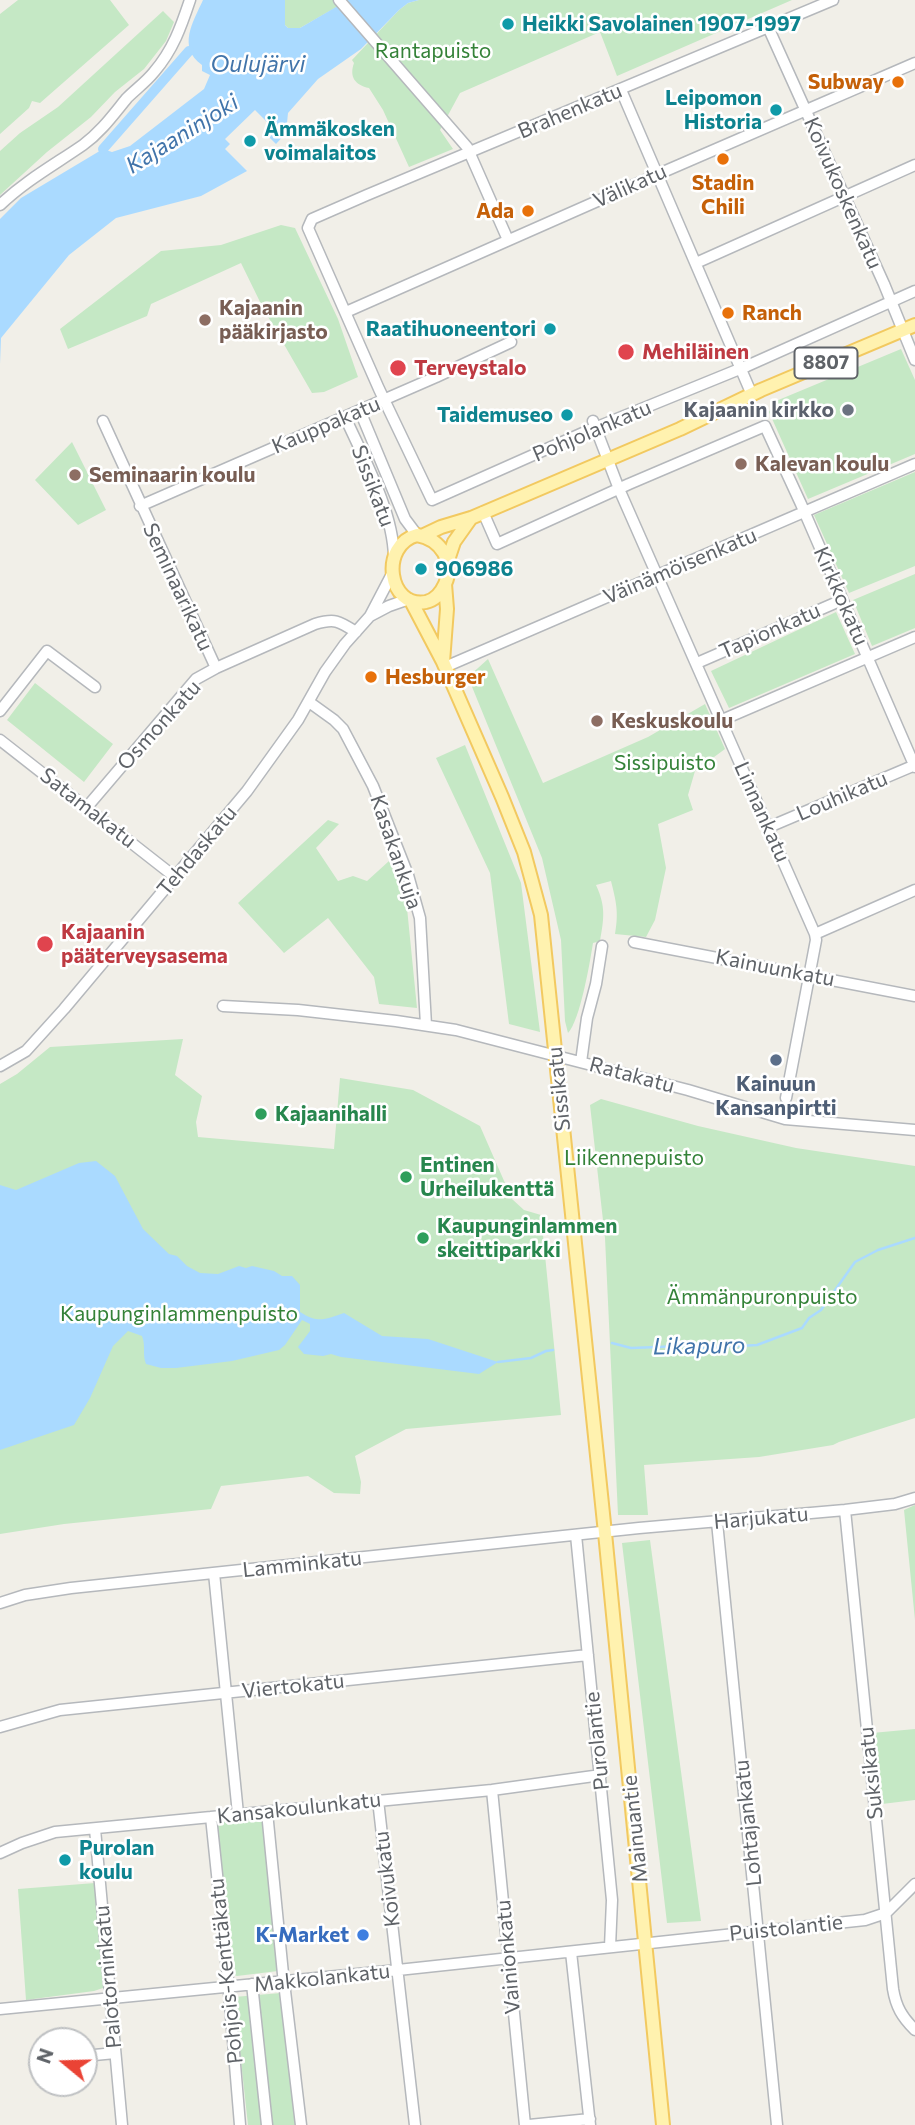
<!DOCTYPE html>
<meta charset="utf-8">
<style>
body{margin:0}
#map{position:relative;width:915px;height:2125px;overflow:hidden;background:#f1efe8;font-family:Commissioner,sans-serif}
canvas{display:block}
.north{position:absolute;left:28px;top:2027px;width:70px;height:70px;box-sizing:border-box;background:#fff;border:2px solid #bfc1c3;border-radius:50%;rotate:289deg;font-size:19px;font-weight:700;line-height:28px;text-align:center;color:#5f6368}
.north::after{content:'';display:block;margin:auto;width:24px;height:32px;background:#ea4335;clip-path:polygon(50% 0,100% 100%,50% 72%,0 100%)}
</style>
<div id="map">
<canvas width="915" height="2125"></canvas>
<div class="north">N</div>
</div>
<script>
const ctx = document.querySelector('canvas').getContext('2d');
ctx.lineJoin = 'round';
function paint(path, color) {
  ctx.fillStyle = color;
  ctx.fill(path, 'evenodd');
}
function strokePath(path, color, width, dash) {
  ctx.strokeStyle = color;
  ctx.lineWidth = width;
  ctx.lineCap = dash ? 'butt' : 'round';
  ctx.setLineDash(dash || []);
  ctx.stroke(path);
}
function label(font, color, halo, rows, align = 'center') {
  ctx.font = font + ' Commissioner,sans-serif';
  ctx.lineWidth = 5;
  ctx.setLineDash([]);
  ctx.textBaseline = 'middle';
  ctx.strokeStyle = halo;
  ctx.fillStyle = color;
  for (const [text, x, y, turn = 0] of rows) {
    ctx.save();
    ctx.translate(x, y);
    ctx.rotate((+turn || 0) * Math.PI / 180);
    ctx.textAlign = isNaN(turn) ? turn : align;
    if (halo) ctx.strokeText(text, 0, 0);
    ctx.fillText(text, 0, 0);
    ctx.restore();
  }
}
const green = new Path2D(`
 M18 0H110L129 25 40 103 32 101 29 108 0 134V14Z
 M285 0H349L300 28H288L285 25Z
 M419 0H792L617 76 600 32 460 93 440 130 453 149 409 167 383 110 369 88C355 85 349 77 354 63L352 60 399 10 408 3Z
 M163 11 174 22 166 41 144 69 115 92 91 117 47 152 0 195V151L20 133 58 107Z
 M281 225 295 228 338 319 358 377 324 392 312 393 263 308 241 263 151 304 147 316 68 349 60 329 161 251 221 245Z
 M901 349 915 380V454L808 499 769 412 776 401Z
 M72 442 106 510 78 525 35 480Z
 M915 472V566L849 593 814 515Z
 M915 574V628L872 646 853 600Z
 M836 612 855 654 729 708 711 671Z
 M488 659 543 783 648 737 705 704 725 749 695 771 688 795 693 810 658 824 666 868 655 920 646 937 615 934C619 912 616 901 611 881L596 885C606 907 604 918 600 941L593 943C590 962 580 1021 568 1033L565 1021 561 940 542 858 468 677Z
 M35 683 113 744 84 782 7 720Z
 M465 745 521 883 540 1032 509 1024 490 873 436 758Z
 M328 820 339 824 316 848 338 881 353 876 367 881 389 861 406 898 417 1008 379 1004 374 977 328 918 284 953 238 903Z
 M183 1039 175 1075 202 1096 196 1122 198 1137 334 1149 340 1078 413 1090 480 1126 512 1199 524 1210 541 1215 561 1415 406 1429 355 1456 361 1482 360 1494 334 1493 308 1476 221 1486 211 1509 64 1524 0 1534V1084L17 1074 50 1047Z
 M601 1099 698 1126 796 1148 915 1166V1418L839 1442 833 1445 759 1457 644 1465 648 1515H618L605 1238 590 1105Z
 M915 1505V1620L904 1510Z
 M650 1540 701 1921 667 1923 622 1543Z
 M915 1729V1800L882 1804 872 1733Z
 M254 1817 262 1821 278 1971 237 1976 232 1974 216 1826 220 1820Z
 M95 1883 103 1988 94 1991 26 2000 18 1889Z
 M281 1993 296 2125H248L234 1997Z`);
const water = new Path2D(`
 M203 0H285V25L288 28H300L348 0H419L408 3 399 10 361 49 318 79 288 113 286 133 276 144 267 135 277 125 274 122 270 125 255 110 225 139 230 144 225 149 247 171 201 196 116 218 69 255 1 338 0 364V219L21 198 103 149 112 152 130 146 204 89 210 75 202 71V65C177 47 193 22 203 0Z
 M96 1161 115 1176 143 1229 169 1254 177 1256 187 1266 200 1273 218 1274 239 1266 246 1268 252 1266 274 1271 282 1276H292L300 1285V1312C319 1324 325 1319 344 1313L382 1336 428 1339 498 1362 479 1374 341 1357 331 1354 323 1356 304 1354 298 1347 310 1331V1324L302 1320 285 1345 279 1350 232 1361 176 1368H161L146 1364C142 1355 146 1346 142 1336L128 1331 113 1346 90 1398 74 1425 0 1450V1185L16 1190 79 1163Z`);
const stream = new Path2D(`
 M612 1343 631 1348 684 1346 706 1348 757 1345 802 1328 809 1318 821 1310 855 1262 878 1250 915 1238
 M498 1362 531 1358 546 1351 553 1350`);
const canal = new Path2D(`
 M103 149 189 51`);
const minor = new Path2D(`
 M339 0 467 147 508 240
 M833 0 367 195 312 219 308 228 379 389 432 500 585 432 747 366 915 291
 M768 27 884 284 915 360
 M621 90 752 395
 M0 205C25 181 54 165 83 145 101 132 113 115 127 98 136 89 146 82 154 72 173 50 181 27 190 0
 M696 263 915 165
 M346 312 670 169 915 63
 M360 411 405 519 417 535
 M345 417C364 459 393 511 394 557
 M103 421 216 668
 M593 421 619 489 815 934 816 940 786 1098
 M140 506 436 377 511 342
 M483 512 497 544 629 484 765 426 801 504 915 767
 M370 616 389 606 409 599
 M697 663 842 600
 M445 667 915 464
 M309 702 334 720 343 729 373 786 408 875 420 918 426 1025
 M0 711 47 651 95 687
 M722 720 915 637
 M0 740 175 877
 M87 807 196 679 216 668 315 624C335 618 339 621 356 632
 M769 827 915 765
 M815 934 915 890
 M634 942 915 996
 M223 1006 298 1010 396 1021 456 1030 688 1090 785 1119 915 1130
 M581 1062 587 1018 596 984 602 946
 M0 1066 26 1051 64 1009 247 791 298 720 325 672 345 644 370 616 393 572
 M845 1510 893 1989C896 2007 902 2017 915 2030
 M717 1522 777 2125
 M576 1535 612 1900 610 1947
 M214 1573 238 1814
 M0 1603 25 1595 71 1588 639 1528 845 1510 895 1504 915 1498
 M0 1727 60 1710 588 1655
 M492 1790 525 2125
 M378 1800 415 2125
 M267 1812 283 1974 301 2125
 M211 1817 228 1980 240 2125
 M95 1829 122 2125
 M0 1853 22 1843 55 1832 492 1790 601 1775
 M571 1952 590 2125
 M252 1984 267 2125
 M0 2009 398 1970 865 1920 886 1913 915 1884
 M84 2056 115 2053
 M529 2125 590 2119`);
const major = new Path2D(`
 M417 535C441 539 455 562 445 584 441 593 435 600 426 602 388 609 379 545 417 535Z
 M422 536 441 527 471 518 680 429 761 390 915 325
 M448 560 454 542 471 518
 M411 601 443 662 502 797 524 852 541 915 605 1533 663 2125
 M443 662 447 609 445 584`);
const markers = [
 [508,24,7,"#0f9aa8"],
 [898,82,7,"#e8710a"],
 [776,110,7,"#0f9aa8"],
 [250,141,7,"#0f9aa8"],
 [723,159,7,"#e8710a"],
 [528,211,7,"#e8710a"],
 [728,313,7,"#e8710a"],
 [205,320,7,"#8d6e63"],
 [550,329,7,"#0f9aa8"],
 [626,352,9,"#e0444e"],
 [398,368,9,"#e0444e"],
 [848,410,7,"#6b7280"],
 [567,415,7,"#0f9aa8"],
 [741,464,7,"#8d6e63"],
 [75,475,7,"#8d6e63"],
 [421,569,7,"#0f9aa8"],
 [371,677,7,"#e8710a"],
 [597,721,7,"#8d6e63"],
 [45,944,9,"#e0444e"],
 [776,1060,7,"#5c6f8a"],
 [261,1114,7,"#2e9e5b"],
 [406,1177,7,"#2e9e5b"],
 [423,1238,7,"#2e9e5b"],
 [65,1860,7,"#0f9aa8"],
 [363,1935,7,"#3f7fe0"]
];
const shields = [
 [826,363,63]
];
const shieldNames = [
 ["8807",826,363]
];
const cultureNames = [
 ["Heikki Savolainen 1907-1997",522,24],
 ["Leipomon",762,98,"right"],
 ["Historia",762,122,"right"],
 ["Ämmäkosken",264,129],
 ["voimalaitos",264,153],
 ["Raatihuoneentori",536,329,"right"],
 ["Taidemuseo",553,415,"right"],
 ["906986",435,569],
 ["Purolan",79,1848],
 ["koulu",79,1872]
];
const parkNames = [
 ["Rantapuisto",433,51],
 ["Sissipuisto",665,763],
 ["Liikennepuisto",634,1158],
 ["Ämmänpuronpuisto",762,1297],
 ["Kaupunginlammenpuisto",179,1314]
];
const foodNames = [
 ["Subway",884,82],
 ["Stadin",723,183,"center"],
 ["Chili",723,207,"center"],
 ["Ada",514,211],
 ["Ranch",742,313,"left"],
 ["Hesburger",385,677,"left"]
];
const streetNames = [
 ["Brahenkatu",570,111,-23],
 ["Välikatu",630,186,-24],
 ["Koivukoskenkatu",843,193,66],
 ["Kauppakatu",326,425,-23],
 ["Pohjolankatu",592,431,-23],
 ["Sissikatu",373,486,69],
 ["Väinämöisenkatu",680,566,-23],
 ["Seminaarikatu",178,587,65],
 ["Kirkkokatu",841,596,66],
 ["Tapionkatu",770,631,-24],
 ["Osmonkatu",159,725,-48],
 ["Louhikatu",842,796,-23],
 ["Satamakatu",88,808,38],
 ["Linnankatu",762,812,66],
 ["Tehdaskatu",197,851,-50],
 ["Kasakankuja",396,852,71],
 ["Kainuunkatu",775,968,11],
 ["Ratakatu",632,1075,15],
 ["Sissikatu",559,1089,-96],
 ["Harjukatu",761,1518,-5],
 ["Lamminkatu",302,1564,-6],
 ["Viertokatu",293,1686,-6],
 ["Purolantie",597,1741,-96],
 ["Suksikatu",871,1773,-96],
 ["Kansakoulunkatu",299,1808,-6],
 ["Lohtajankatu",748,1823,-96],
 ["Mainuantie",635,1829,-96],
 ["Koivukatu",387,1879,-97],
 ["Puistolantie",786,1928,-6],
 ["Vainionkatu",508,1957,-95],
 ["Pohjois-Kenttäkatu",226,1971,-96],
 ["Palotorninkatu",108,1977,-95],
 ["Makkolankatu",322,1978,-6]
];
const educationNames = [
 ["Kajaanin",219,308],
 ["pääkirjasto",219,332],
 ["Kalevan koulu",755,464],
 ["Seminaarin koulu",89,475],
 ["Keskuskoulu",611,721]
];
const healthNames = [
 ["Mehiläinen",642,352],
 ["Terveystalo",414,368],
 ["Kajaanin",61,932],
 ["pääterveysasema",61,956]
];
const worshipNames = [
 ["Kajaanin kirkko",834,410]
];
const serviceNames = [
 ["Kainuun",776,1084],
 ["Kansanpirtti",776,1108]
];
const leisureNames = [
 ["Kajaanihalli",275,1114],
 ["Entinen",420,1165],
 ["Urheilukenttä",420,1189],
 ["Kaupunginlammen",437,1226],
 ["skeittiparkki",437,1250]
];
const shopNames = [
 ["K-Market",349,1935]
];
const waterNames = [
 ["Oulujärvi",258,64],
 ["Kajaaninjoki",182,134,-32],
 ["Likapuro",699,1346,-1]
];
paint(green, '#c5e8c5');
paint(water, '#aadaff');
strokePath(stream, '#aadaff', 2.5);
strokePath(canal, '#aadaff', 10);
strokePath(minor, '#b5b8bc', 13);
strokePath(major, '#f2c960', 16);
strokePath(minor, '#fff', 10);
strokePath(major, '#fff2af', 12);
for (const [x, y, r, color] of markers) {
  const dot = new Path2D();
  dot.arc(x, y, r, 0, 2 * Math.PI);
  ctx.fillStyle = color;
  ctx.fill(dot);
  strokePath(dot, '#fff', 2.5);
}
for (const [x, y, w] of shields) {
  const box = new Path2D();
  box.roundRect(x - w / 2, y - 15.5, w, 31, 5);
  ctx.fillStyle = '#fff';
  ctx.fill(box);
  strokePath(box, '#5f6368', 2);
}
label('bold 19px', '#5f6368', null, shieldNames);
label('bold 21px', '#0d838f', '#fff', cultureNames, 'left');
label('21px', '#348238', '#fff', parkNames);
label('bold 21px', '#c56008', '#fff', foodNames, 'right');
label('21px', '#5f6368', '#fff', streetNames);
label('bold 21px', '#785e54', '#fff', educationNames, 'left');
label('bold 21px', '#be3a42', '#fff', healthNames, 'left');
label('bold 21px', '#5b616d', '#fff', worshipNames, 'right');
label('bold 21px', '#4e5e75', '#fff', serviceNames);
label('bold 21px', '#27864d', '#fff', leisureNames, 'left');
label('bold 21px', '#366cbe', '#fff', shopNames, 'right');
label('italic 23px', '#4174aa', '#fff', waterNames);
</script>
